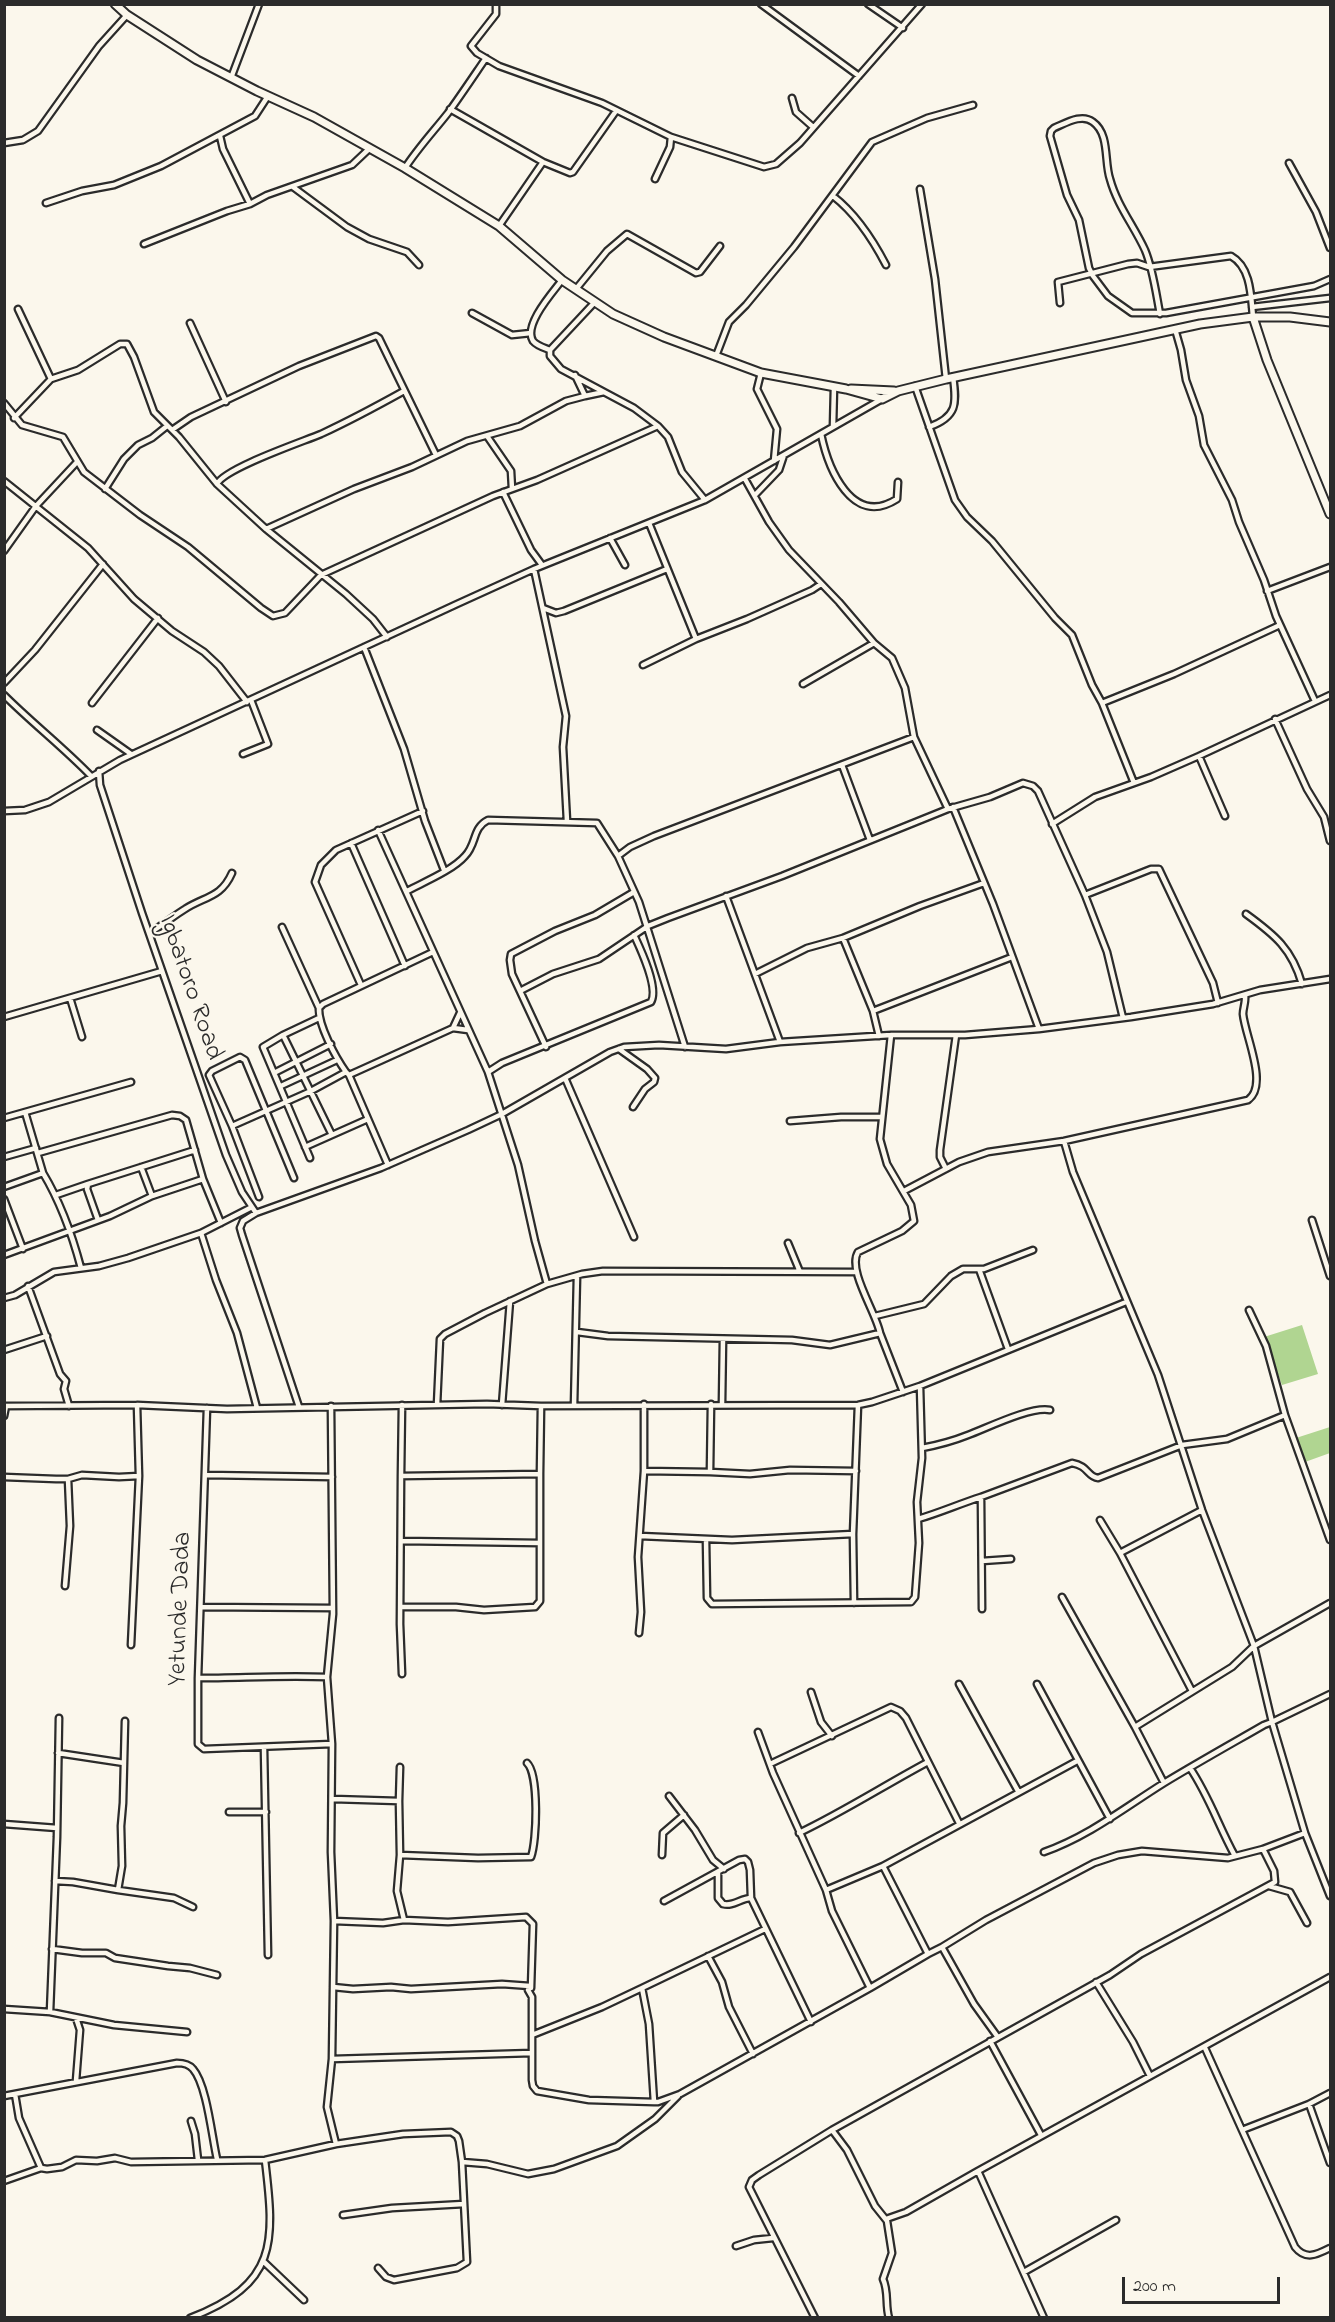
<!DOCTYPE html>
<style>
body{margin:0}
#map{position:relative;width:1335px;height:2322px;overflow:hidden;background:#fbf7ec;font-family:"Indie Flower",sans-serif}
canvas{display:block}
.frame{position:absolute;inset:0;border:6px solid #2b2b2b;pointer-events:none}
.scale{position:absolute;left:1122px;top:2277px;width:158px;height:27px;box-sizing:border-box;border:3px solid #2b2b2b;border-top:0;padding-left:8px;font-size:18px;line-height:21px;white-space:nowrap;color:#2b2b2b;-webkit-text-stroke:4px #fbf7ec;paint-order:stroke}
</style>
<div id="map">
<canvas width="1335" height="2322"></canvas>
<div class="frame"></div>
<div class="scale">200 m</div>
</div>
<script>
const ctx = document.querySelector('canvas').getContext('2d');
ctx.lineJoin = 'round';
function paint(path, color) {
  ctx.fillStyle = color;
  ctx.fill(path, 'evenodd');
}
function strokePath(path, color, width, dash) {
  ctx.strokeStyle = color;
  ctx.lineWidth = width;
  ctx.lineCap = dash ? 'butt' : 'round';
  ctx.setLineDash(dash || []);
  ctx.stroke(path);
}
function label(font, color, halo, rows, align = 'center') {
  ctx.font = font + ' "Indie Flower",sans-serif';
  ctx.lineWidth = 4.5;
  ctx.setLineDash([]);
  ctx.textBaseline = 'middle';
  ctx.strokeStyle = halo;
  ctx.fillStyle = color;
  for (const [text, x, y, turn = 0] of rows) {
    ctx.save();
    ctx.translate(x, y);
    ctx.rotate((+turn || 0) * Math.PI / 180);
    ctx.textAlign = isNaN(turn) ? turn : align;
    if (halo) ctx.strokeText(text, 0, 0);
    ctx.fillText(text, 0, 0);
    ctx.restore();
  }
}
const green = new Path2D(`
 M1302 1325 1318 1374 1282 1385 1264 1337Z
 M1330 1427V1453L1305 1462 1296 1438Z`);
const street = new Path2D(`
 M496 4V14L471 46 477 53 499 66 602 103 671 137 764 167 776 164 800 143 922 4
 M761 4 859 76
 M868 4 903 28
 M231 78 259 4
 M792 98 796 112 813 127
 M450 109 543 162 570 173 573 172 616 111
 M220 136 223 149 250 204
 M4 143 23 140 38 131 99 46 127 15
 M1289 163 1316 212 1330 248
 M405 168C418 148 433 132 448 113 461 95 473 77 486 58
 M655 179 670 147 671 137
 M293 187 347 227 369 239 407 252 419 265
 M920 189 935 279 946 379
 M833 196C855 213 873 240 886 265
 M46 203 82 191 114 185 161 166 255 116 268 96
 M499 226 543 162
 M144 244 227 211 250 204 267 195 352 165 370 148
 M576 289 607 251 627 234 696 273 700 272 720 246
 M594 303 550 350V356L561 369 604 392
 M1060 303 1058 282 1128 264 1137 263 1149 267 1231 256C1251 267 1251 296 1253 317
 M1252 307 1330 298
 M18 309 51 379
 M472 313 512 335 531 333
 M1160 314C1156 293 1153 269 1145 250 1134 226 1117 205 1110 179 1104 162 1110 134 1093 122 1082 113 1066 123 1054 128L1051 131 1050 136 1067 195 1079 220 1089 268 1093 276 1108 296 1132 313H1166L1314 286 1330 279
 M190 323 226 402
 M1175 329 1181 350 1186 380 1199 416 1204 445 1232 500 1239 522 1264 580 1276 616 1315 701
 M550 350C545 348 537 346 533 341 523 325 553 292 562 280
 M716 356 729 322 746 305 794 247 872 142 927 118 973 105
 M761 373 757 389 777 429 774 461
 M575 375 585 396
 M915 386 955 500 967 517 992 541 1055 618 1072 635 1092 685 1102 703 1174 674 1280 625
 M4 403 22 425 63 437 84 472 140 515 188 547 261 608 273 616 285 613 321 575 493 496 537 480 658 426 668 437 682 472 705 500
 M14 418 51 379 78 370 120 344H127L134 357 154 412 179 437 217 484 266 529 346 594 373 619 387 637
 M833 427 834 387
 M929 427C957 417 957 404 953 377
 M172 430 191 417 299 366 376 336 379 338 436 455
 M821 434C828 468 852 528 897 499L898 482
 M487 436 511 471 512 489
 M745 479 769 522 789 550 839 602 874 643 892 658 905 688 914 737
 M4 481 88 548 134 599 172 631 204 652 219 666 247 702
 M217 484C225 468 302 442 321 434 349 421 377 406 404 391
 M105 489 124 459 138 445 152 438 167 426
 M503 492 531 550 542 565
 M755 495 779 470 784 455
 M649 523 696 639
 M266 529 354 489 412 467 467 441 520 426 566 401 585 396 604 392 634 408 658 426
 M610 538 625 565
 M4 551 36 506 77 462
 M534 569 566 716 563 747 567 821
 M1267 591 1330 567
 M543 608 556 613 564 611 667 569
 M364 647 404 749 425 821 444 870
 M643 665 696 639 747 619 812 590 821 584
 M4 683 35 650 103 564
 M803 684 874 643
 M4 695C32 723 63 747 91 776
 M92 703 158 618
 M1102 703 1134 783
 M1275 719 1307 789 1324 817 1330 841
 M97 730 131 754
 M243 754 268 744 251 700
 M842 765 870 840
 M99 771 100 785 142 913 226 1155 242 1192 256 1213
 M953 807 993 904 1039 1029
 M4 811 25 810 49 802 120 760 457 604 534 569 705 500 882 399
 M1225 816 1199 756 1330 695
 M1052 824 1095 797 1151 777 1199 756
 M378 830 488 1072 518 1165 535 1241 547 1284
 M351 843 405 966
 M618 856 630 847 654 836 914 737 948 809
 M407 891C424 882 453 870 465 856 477 844 472 828 488 820L597 823 618 856 639 902 685 1047
 M1085 895 1151 869H1159L1213 983 1218 1003
 M726 896 780 1042
 M1246 914C1275 935 1292 949 1302 984
 M282 927 319 1008
 M149 933C162 926 172 917 185 909 205 896 221 898 232 873
 M843 938 873 1011 879 1036
 M755 974 807 948 843 938 920 906 984 883
 M361 985 315 882 321 865 336 850 423 811
 M520 991 553 974 599 959 648 926 668 918 782 876 948 809 990 797 1023 783 1033 786 1038 791 1085 895 1107 952 1123 1018
 M70 998 82 1037
 M873 1011 1012 957
 M4 1017 162 971
 M453 1028 460 1013
 M283 1035 332 1135
 M546 1047 512 974 510 960 511 954 555 931 595 915 634 892
 M619 1049 647 1069 655 1078 654 1082 645 1089 633 1107
 M346 1072C336 1058 318 1025 319 1008L323 1004 433 952
 M488 1072 502 1063 651 1002C659 988 641 950 634 935
 M274 1073 331 1044
 M349 1075 388 1165
 M565 1078 634 1237
 M281 1086 337 1060
 M4 1118 131 1082
 M790 1121 841 1117H882
 M232 1126 311 1091 346 1072 349 1075 358 1071 453 1028 468 1030
 M1064 1141 1073 1172 1158 1375 1202 1510 1254 1646 1330 1603
 M305 1147 368 1119
 M38 1153 172 1115 180 1116 186 1120 203 1179 221 1223
 M4 1157 36 1148
 M310 1158 263 1047 283 1035 319 1018
 M141 1167 152 1196
 M946 1169 940 1157V1150L956 1035
 M43 1173C61 1203 72 1234 81 1268
 M4 1187 43 1173 25 1112
 M904 1191 959 1162 988 1152 1064 1141 1248 1100C1269 1085 1245 1036 1243 1014 1243 1008 1246 1002 1245 995
 M56 1195 88 1184
 M259 1197 232 1126 209 1075 212 1071 240 1057 245 1060 294 1178
 M4 1199 23 1249
 M98 1220 87 1189 88 1184 195 1150
 M1312 1220 1330 1276
 M201 1233 216 1280 237 1333 257 1408
 M788 1243 800 1272
 M4 1255 110 1216 152 1196 203 1179
 M979 1269 1008 1349
 M28 1286 60 1374 66 1381 64 1389 69 1406
 M4 1298 15 1295 54 1272 99 1266 128 1258 201 1233 252 1207
 M875 1316 924 1304 951 1276 963 1269H984L1033 1250
 M577 1332 608 1336 792 1340 830 1345 880 1333C876 1312 847 1270 858 1252L902 1231 914 1221 911 1205 887 1164 880 1139 891 1035
 M880 1333 903 1392
 M4 1350 47 1336
 M644 1404V1471L710 1472
 M711 1404 710 1472 750 1474 790 1470 856 1471
 M722 1404 723 1339
 M402 1405 401 1476 540 1474 541 1406
 M437 1405 440 1339 445 1334 485 1313 547 1284 582 1274 603 1271 856 1272
 M502 1405 510 1301
 M4 1406 137 1405 227 1409 487 1404 541 1406 858 1405 872 1402 920 1386 1126 1302
 M331 1406 333 1614 327 1677 332 1744 331 1852 334 1921 332 2059 327 2107 336 2144
 M574 1406 577 1276
 M299 1407 242 1235 240 1228 243 1221 256 1213 381 1168 468 1130 502 1114 610 1052 624 1047 659 1045 726 1049 780 1042 891 1035H965L1039 1029 1131 1017 1213 1004 1260 990 1330 979
 M207 1408 198 1678V1744L204 1749 332 1744
 M1285 1415 1330 1540
 M4 1416 6 1406
 M922 1448C938 1445 953 1441 968 1435 987 1428 1031 1406 1050 1410
 M206 1475 332 1477
 M401 1476 400 1624 402 1674
 M4 1477 56 1479H68L82 1475 119 1477 139 1476
 M918 1519C939 1513 959 1504 981 1497
 M1100 1520 1120 1553 1192 1691
 M640 1536 732 1540 853 1534
 M706 1539 707 1598 712 1604 911 1602 915 1597 919 1543 917 1502 922 1458 920 1386
 M402 1541 540 1543V1474
 M1120 1553 1202 1510
 M982 1561 1011 1559
 M65 1586 70 1526 68 1479
 M1062 1597 1135 1727
 M854 1603 853 1534 858 1405
 M201 1607 333 1608
 M402 1607H456L484 1610 535 1607 540 1601V1543
 M982 1609 981 1497 1072 1463C1089 1466 1087 1477 1098 1478L1182 1445 1227 1439 1285 1415 1266 1346 1249 1310
 M639 1633 641 1612 638 1557 644 1471
 M131 1645 139 1476 137 1405
 M198 1678C241 1678 284 1675 327 1677
 M959 1684 1018 1791
 M1037 1684 1110 1819
 M811 1692 821 1722 832 1736
 M264 1748 268 1955
 M58 1753 124 1763
 M770 1764 891 1707 900 1711 906 1718 959 1823
 M1190 1768C1209 1796 1219 1827 1235 1856
 M1164 1783 1135 1727 1232 1667 1254 1646 1272 1722 1330 1694
 M669 1796 695 1830 713 1860 724 1869
 M333 1799 399 1801 400 1855 397 1891 404 1920
 M399 1801 400 1767
 M229 1812H266
 M4 1824 57 1828
 M799 1833C843 1812 885 1785 928 1762
 M1044 1852C1089 1836 1124 1808 1164 1783 1197 1763 1231 1744 1264 1725L1272 1722 1305 1833
 M400 1855 478 1858 531 1857C537 1841 539 1774 527 1763
 M662 1855 663 1833 684 1815
 M883 1866 1077 1761
 M718 1873V1898L723 1904C733 1907 741 1898 751 1898
 M55 1881 73 1882 118 1890 122 1866 121 1826 123 1803 125 1721
 M1269 1886 1290 1892 1307 1923
 M118 1890 174 1898 193 1907
 M826 1890 883 1866 928 1954 870 1988
 M664 1901 739 1860 745 1859 748 1862 750 1870 751 1898 811 2022
 M334 1921 383 1923 404 1920 448 1922 526 1917 533 1924 531 1988
 M942 1947 986 1920 1094 1863 1118 1855 1142 1851 1228 1858 1263 1849
 M52 1949 82 1953H106L115 1958 168 1966 190 1968 217 1975
 M928 1954 942 1947 974 2004 997 2036
 M708 1956 722 1982 729 2007 753 2054
 M1096 1982 1133 2042 1150 2076
 M333 1987 353 1989 391 1987 411 1989 502 1984 530 1986 528 1990 532 1997V2035L602 2007 642 1988 649 2024 654 2102H658L680 2094 870 1988 832 1911 826 1890 773 1773 758 1732
 M642 1988 765 1929
 M4 2009 50 2012 114 2025 187 2032
 M50 2012 57 1837 59 1718
 M76 2018 80 2030 76 2081
 M532 2035V2080L533 2086 537 2091 589 2100 654 2102
 M990 2041 1041 2135
 M1205 2048 1242 2130
 M332 2059 532 2053
 M1330 2093 1309 2104 1330 2163
 M15 2094 19 2118 41 2168
 M4 2096 177 2063C183 2063 189 2064 193 2069 207 2085 212 2138 217 2159
 M1309 2104 1242 2130 1295 2247C1306 2261 1318 2254 1330 2248
 M191 2121 195 2134 198 2160
 M462 2162 487 2164 528 2174 554 2169 617 2146 655 2119 678 2096
 M4 2181 41 2168 47 2169 62 2167 76 2160 97 2161 115 2158 131 2162 265 2160 336 2144 403 2134 451 2132 457 2136 459 2141 462 2162 467 2262 457 2268 394 2280 386 2277 378 2268
 M343 2215 392 2208 464 2204
 M886 2219 906 2212 978 2171
 M736 2246 754 2240 773 2238
 M263 2261 304 2300
 M1024 2272 1116 2220
 M190 2318C278 2284 275 2243 265 2160
 M815 2318 749 2187 752 2180 759 2175 832 2130
 M889 2318C885 2305 889 2292 883 2279L892 2253 887 2221 875 2206 847 2150 832 2130 1110 1975 1141 1954 1275 1882 1274 1871 1263 1849 1305 1833 1330 1896
 M1044 2318 978 2171 1330 1977`);
const secondary = new Path2D(`
 M115 4 127 15 197 60 257 91 314 117 405 168 499 226 562 280 613 314 664 337 761 373 846 389 882 399 898 391 946 379 1200 324 1253 317H1290L1330 322
 M1253 317 1267 360 1330 514
 M851 389 894 391`);
const streetNames = [
 ["Igbatoro Road",189,988,71],
 ["Yetunde Dada",182,1609,-88]
];
paint(green, '#b0d591');
strokePath(street, '#2b2b2b', 9);
strokePath(secondary, '#2b2b2b', 11);
strokePath(street, '#fbf7ec', 4.5);
strokePath(secondary, '#fbf7ec', 7);
label('26px', '#2b2b2b', '#fbf7ec', streetNames);
</script>
